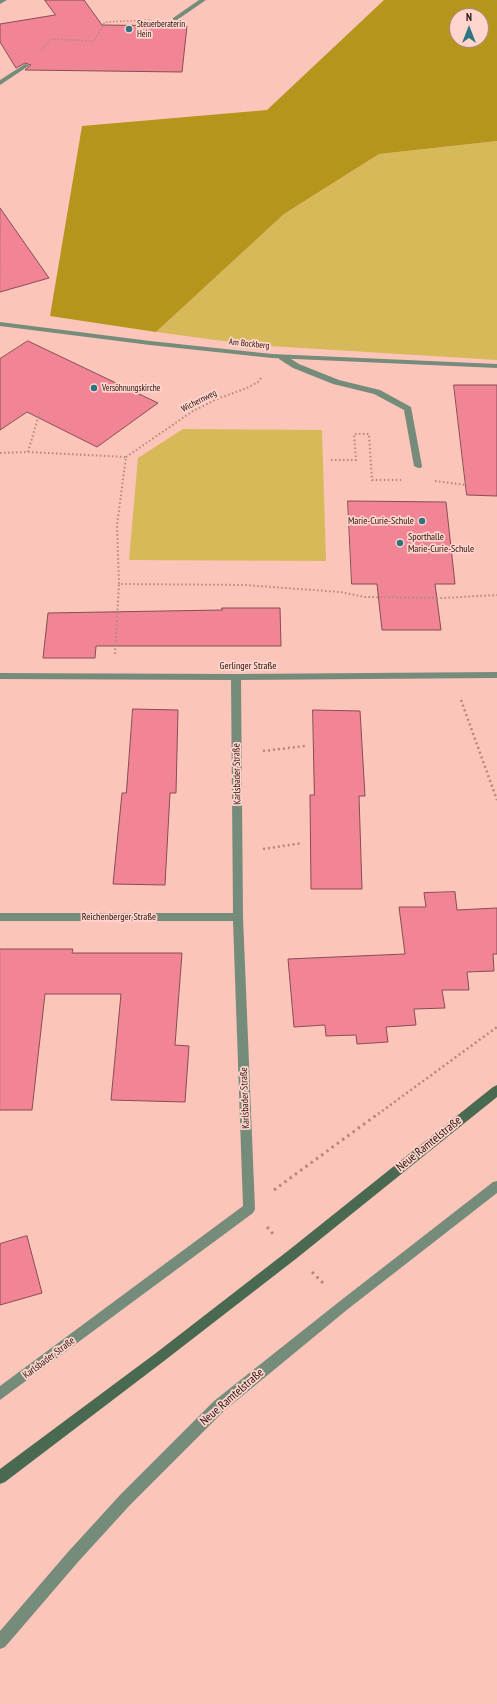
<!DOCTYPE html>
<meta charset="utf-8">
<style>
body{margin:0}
#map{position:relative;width:497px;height:1704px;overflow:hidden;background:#fbc5ba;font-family:"PT Sans Narrow",sans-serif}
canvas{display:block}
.north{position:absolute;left:449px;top:8px;width:40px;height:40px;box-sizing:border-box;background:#ffd5cd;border:1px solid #a98780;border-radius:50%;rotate:0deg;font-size:11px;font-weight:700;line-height:16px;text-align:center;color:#29120d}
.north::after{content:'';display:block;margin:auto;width:14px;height:18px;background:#2e7481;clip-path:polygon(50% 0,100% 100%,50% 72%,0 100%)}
</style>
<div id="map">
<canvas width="497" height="1704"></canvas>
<div class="north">N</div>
</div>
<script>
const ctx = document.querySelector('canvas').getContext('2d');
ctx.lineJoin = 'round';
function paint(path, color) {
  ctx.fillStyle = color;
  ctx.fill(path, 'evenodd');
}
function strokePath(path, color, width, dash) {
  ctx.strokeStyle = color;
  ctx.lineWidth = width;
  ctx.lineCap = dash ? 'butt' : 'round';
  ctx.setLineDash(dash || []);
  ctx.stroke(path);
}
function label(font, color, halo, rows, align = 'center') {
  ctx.font = font + ' "PT Sans Narrow",sans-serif';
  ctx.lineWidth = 3.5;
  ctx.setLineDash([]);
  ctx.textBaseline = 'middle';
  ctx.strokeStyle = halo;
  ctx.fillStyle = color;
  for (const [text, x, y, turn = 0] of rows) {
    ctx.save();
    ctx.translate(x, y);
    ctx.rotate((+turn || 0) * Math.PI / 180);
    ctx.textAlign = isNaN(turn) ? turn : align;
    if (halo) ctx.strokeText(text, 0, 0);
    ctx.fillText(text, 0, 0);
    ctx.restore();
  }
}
const green = new Path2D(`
 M497 141V360L253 345 156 332 284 214 379 154Z
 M183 429 322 430 326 561 129 560 138 458Z`);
const forest = new Path2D(`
 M384 0H497V141L379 154 284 214 156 332 50 316 82 126 267 110ZM457 16H481V40H457Z`);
const building = new Path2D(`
 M45 0H84L102 25 187 26 182 72 25 70 31 65 25 63 16 68 0 42V24L55 15Z
 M0 208 49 278 0 292Z
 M28 341 158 403 97 447 27 412 0 430V359Z
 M454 385H497V496L467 495Z
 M348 501 446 502 455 584H435L441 630H382L377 584H352Z
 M222 608H280L281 646H96L95 658H43L48 613 222 610Z
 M133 709 178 710 176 793H170L165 885 113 884 122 793H126Z
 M313 710 360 711 365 796H359L362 889H311L310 795H314Z
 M455 892 457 910 497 908V954H493L494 971 467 972 469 990H442L445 1008 414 1009 416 1025 386 1027 388 1042 357 1044 356 1035 326 1036 325 1025 294 1027 288 959 405 954 399 907H426L424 893Z
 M0 949H73L72 953H182L175 1045 189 1046 185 1102 111 1100 121 994H45L32 1110H0Z
 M27 1236 42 1293 0 1305V1244Z`);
const pathFar3 = new Path2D(`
 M41 50 52 39 94 41 105 22 152 20`);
const pathFar2 = new Path2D(`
 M28 452 40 411
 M0 453 28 452 126 457 117 525 119 584 245 585 340 592 365 597 443 598 497 595
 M126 457 193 411 217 399 247 388 258 382 261 378
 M331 460H356L354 434H369L372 480H401
 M435 481 466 485
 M115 654 119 584`);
const pathFar1 = new Path2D(`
 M461 700 497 800
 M263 751 305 746
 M263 849 302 843
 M374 1117 497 1027`);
const path = new Path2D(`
 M274 1190 375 1116
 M267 1227 274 1235
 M312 1272 325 1285`);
const lane = new Path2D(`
 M279 355H285L299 364 339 380 380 390 411 407 422 466 421 468H418L414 466 404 410 374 394 333 384 293 368 279 359Z`);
const street = new Path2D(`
 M0 0H7L0 4Z
 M199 0H206L177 20H173V18Z
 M25 64 30 65 0 85V80Z
 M0 322 150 341 272 354 497 364V368L272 358 150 345 0 326Z
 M497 672V678L241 680 243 917 255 1209 253 1213 0 1400V1386L243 1206 233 921H0V913H233L231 680 0 679V673L236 674Z
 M497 1181V1193L348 1309 224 1411 130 1505 78 1562 5 1647 0 1649V1631L68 1552 120 1495 214 1401 340 1301 493 1182Z`);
const secondary = new Path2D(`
 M497 1085V1097L297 1258 164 1361 5 1482 0 1484V1469L156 1353 289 1250 493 1087Z`);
const markers = [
 [129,29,4,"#2e7481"],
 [94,388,4,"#2e7481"],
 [422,521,4,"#2e7481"],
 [400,543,4,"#2e7481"]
];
const farPoinames = [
 ["Steuerberaterin",137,24],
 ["Hein",137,34],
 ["Versöhnungskirche",102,388]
];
const farStreetnames = [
 ["Am Bockberg",249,344,6],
 ["Wichernweg",199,401,-27]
];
const poiNames = [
 ["Marie-Curie-Schule",414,521],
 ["Sporthalle",408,537,"left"],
 ["Marie-Curie-Schule",408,549,"left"]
];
const streetNames = [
 ["Gerlinger Straße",248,666],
 ["Karlsbader Straße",237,774,-91],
 ["Reichenberger Straße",119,917],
 ["Karlsbader Straße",245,1098,-92],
 ["Karlsbader Straße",49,1358,-37]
];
const nearStreetnames = [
 ["Neue Ramtelstraße",429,1144,-39],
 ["Neue Ramtelstraße",232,1397,-41]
];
paint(green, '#d8b95a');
paint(forest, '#b6951c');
paint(building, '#f18595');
strokePath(building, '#884c55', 1);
strokePath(pathFar3, '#b3887f', 1.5, [1.5, 2]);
strokePath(pathFar2, '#b3887f', 2, [1.5, 2.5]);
strokePath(pathFar1, '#b3887f', 2.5, [2, 3]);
strokePath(path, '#b3887f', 3, [2.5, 4]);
paint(lane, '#768c7b');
paint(street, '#768c7b');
paint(secondary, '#496a51');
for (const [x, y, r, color] of markers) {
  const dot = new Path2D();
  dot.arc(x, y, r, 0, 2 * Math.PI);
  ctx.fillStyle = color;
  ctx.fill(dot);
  strokePath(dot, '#ffd5cd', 1.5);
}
label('9px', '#29120d', '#ffd5cd', farPoinames, 'left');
label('9px', '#29120d', '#ffd5cd', farStreetnames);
label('10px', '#29120d', '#ffd5cd', poiNames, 'right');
label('10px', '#29120d', '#ffd5cd', streetNames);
label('12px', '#29120d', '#ffd5cd', nearStreetnames);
</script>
